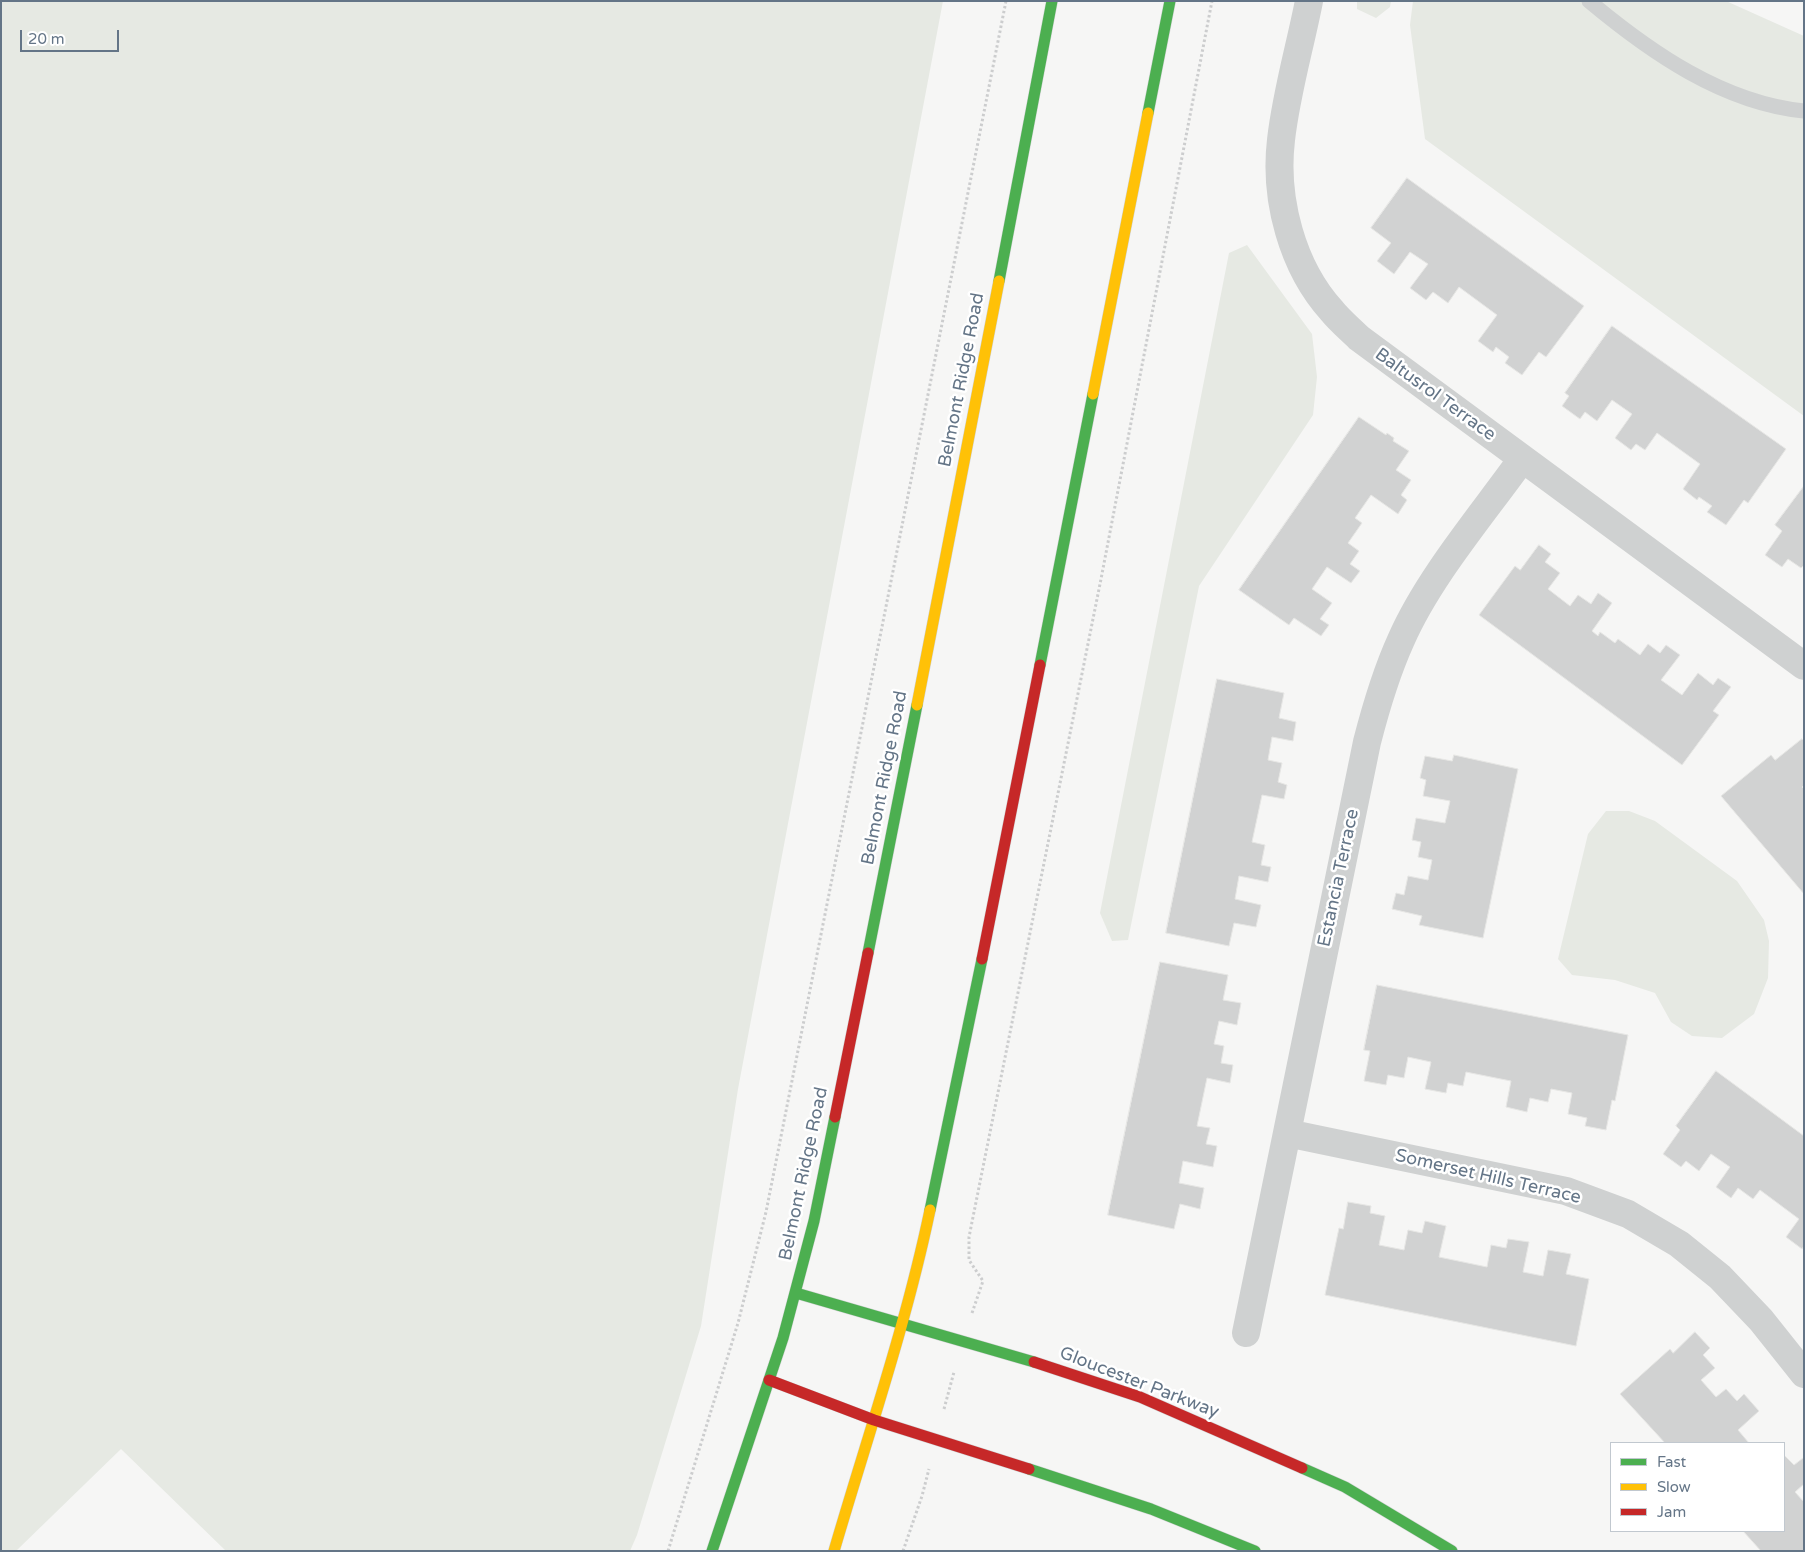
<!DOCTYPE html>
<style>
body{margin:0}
#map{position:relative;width:1805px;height:1552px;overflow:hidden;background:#f6f6f5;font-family:"Varela Round",sans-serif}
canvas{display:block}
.frame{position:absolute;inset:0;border:2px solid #647587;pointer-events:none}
.legend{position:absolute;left:1610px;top:1442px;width:175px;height:90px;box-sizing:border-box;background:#fff;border:1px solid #c1c8cf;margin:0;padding:6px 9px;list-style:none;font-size:15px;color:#647587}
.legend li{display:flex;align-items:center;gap:10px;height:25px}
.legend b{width:25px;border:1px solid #c1c8cf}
.scale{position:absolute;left:20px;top:30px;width:99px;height:22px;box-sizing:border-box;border:2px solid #647587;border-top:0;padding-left:6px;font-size:15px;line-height:18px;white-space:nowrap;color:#647587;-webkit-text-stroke:4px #fff;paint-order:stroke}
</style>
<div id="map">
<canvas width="1805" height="1552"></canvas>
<div class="frame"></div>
<ul class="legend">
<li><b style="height:6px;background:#4caf50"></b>Fast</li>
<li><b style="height:6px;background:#ffc107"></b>Slow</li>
<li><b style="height:6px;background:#c62828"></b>Jam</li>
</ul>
<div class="scale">20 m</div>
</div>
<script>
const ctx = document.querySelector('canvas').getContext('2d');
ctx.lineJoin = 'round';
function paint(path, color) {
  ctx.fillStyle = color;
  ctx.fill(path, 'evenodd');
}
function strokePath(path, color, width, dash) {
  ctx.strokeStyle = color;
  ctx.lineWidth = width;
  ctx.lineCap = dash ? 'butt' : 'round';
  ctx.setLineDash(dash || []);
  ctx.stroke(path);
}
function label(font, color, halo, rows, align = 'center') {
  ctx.font = font + ' "Varela Round",sans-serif';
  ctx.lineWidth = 5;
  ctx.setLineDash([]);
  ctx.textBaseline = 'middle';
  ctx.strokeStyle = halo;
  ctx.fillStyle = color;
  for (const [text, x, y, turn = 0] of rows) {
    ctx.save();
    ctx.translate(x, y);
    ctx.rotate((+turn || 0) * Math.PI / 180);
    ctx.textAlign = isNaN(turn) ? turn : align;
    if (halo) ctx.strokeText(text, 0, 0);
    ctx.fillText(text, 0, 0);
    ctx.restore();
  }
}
const green = new Path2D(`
 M1 1H943L738 1089 701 1326 637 1535 630 1551H226L121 1449 16 1551H1Z
 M1357 1H1391L1390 7 1376 18 1357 9Z
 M1413 1H1726L1804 36V416L1425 139 1410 25Z
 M1247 245 1312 334 1317 377 1313 415 1199 586 1128 940 1112 941 1100 913 1229 253Z
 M1606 811H1629L1655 821 1737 881 1764 920 1769 941 1768 978 1754 1014 1722 1038 1692 1036 1671 1022 1655 993 1615 980 1572 975 1558 959 1588 834Z`);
const building = new Path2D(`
 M1407 178 1584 306 1546 357 1539 352 1522 375 1505 363 1509 357 1496 347 1493 352 1478 341 1497 315 1459 287 1448 303 1433 292 1426 300 1410 288 1428 264 1410 252 1394 274 1377 261 1391 243 1371 228Z
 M1612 326 1786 449 1748 503 1744 500 1726 525 1707 512 1712 506 1699 497 1697 500 1683 489 1700 464 1657 433 1645 450 1636 444 1631 450 1615 438 1632 414 1612 400 1597 421 1585 412 1580 419 1562 406 1569 396 1565 393Z
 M1359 417 1386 435 1387 433 1394 438 1393 441 1409 451 1396 470 1411 480 1401 495 1407 500 1398 514 1371 495 1355 518 1362 523 1348 543 1359 551 1350 564 1360 571 1351 583 1327 567 1312 589 1332 603 1320 619 1329 625 1321 636 1294 618 1289 625 1239 590Z
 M1804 486V565L1801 568 1788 559 1782 567 1765 555 1782 531 1775 525Z
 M1539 545 1551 554 1545 562 1560 573 1548 589 1570 606 1578 595 1591 604 1598 593 1612 603 1592 631 1598 636 1600 632 1615 643 1618 639 1640 655 1648 644 1660 653 1666 645 1680 655 1661 680 1682 695 1698 673 1713 685 1718 678 1731 687 1713 711 1719 715 1682 765 1479 615 1515 566 1520 570Z
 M1217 679 1284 693 1279 718 1296 722 1293 741 1272 737 1268 760 1282 763 1278 782 1287 785 1284 799 1262 795 1252 842 1265 845 1261 865 1271 867 1268 882 1239 876 1235 899 1261 905 1256 927 1234 923 1229 946 1166 933Z
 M1802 739 1804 741V785L1802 787 1804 789V894L1721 796 1771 755 1775 760Z
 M1454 755 1518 769 1483 938 1419 925 1422 916 1392 909 1396 893 1404 895 1408 876 1428 880 1432 860 1418 857 1421 842 1412 840 1416 818 1445 823 1450 801 1423 796 1426 780 1420 778 1425 756 1452 761Z
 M1160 962 1228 975 1223 1000 1241 1003 1237 1025 1219 1021 1214 1044 1224 1046 1221 1063 1233 1065 1230 1083 1207 1078 1197 1126 1210 1128 1206 1144 1217 1146 1213 1167 1183 1161 1179 1183 1204 1188 1200 1209 1180 1204 1174 1229 1108 1215Z
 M1377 985 1628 1035 1615 1101 1612 1100 1606 1130 1585 1126 1587 1118 1568 1114 1572 1093 1551 1089 1548 1102 1530 1098 1527 1112 1506 1107 1511 1081 1466 1072 1463 1086 1448 1083 1446 1093 1425 1089 1431 1062 1408 1057 1404 1078 1388 1075 1386 1085 1364 1081 1370 1051 1364 1050Z
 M1716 1071 1804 1136V1246L1802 1249 1786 1237 1799 1219 1760 1190 1753 1199 1738 1188 1731 1198 1716 1187 1730 1167 1711 1154 1699 1171 1686 1161 1681 1167 1663 1154 1680 1130 1676 1126Z
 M1348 1202 1371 1206 1370 1213 1385 1216 1379 1245 1404 1250 1408 1230 1422 1233 1425 1221 1446 1226 1439 1257 1487 1267 1491 1245 1506 1248 1508 1239 1529 1242 1523 1272 1543 1276 1548 1250 1571 1254 1566 1274 1589 1279 1576 1346 1325 1295 1339 1228 1343 1229Z
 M1695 1332 1710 1348 1703 1355 1715 1368 1701 1380 1716 1397 1726 1389 1737 1401 1744 1394 1759 1411 1738 1430 1749 1443H1665L1620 1394 1670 1349 1673 1353Z
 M1784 1455 1794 1465 1803 1458 1804 1459V1484L1795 1492 1804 1502V1551H1761L1743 1531H1784Z`);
const path = new Path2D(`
 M972 1313 983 1281 969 1260V1237L1101 579 1212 1
 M944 1409 954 1372
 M668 1551 738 1323 766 1212 1006 1
 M903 1551 922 1496 929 1469`);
const lane = new Path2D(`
 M1589 1C1650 52 1723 103 1804 111`);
const street = new Path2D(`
 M1309 1C1300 47 1286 94 1281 140 1274 199 1292 267 1332 311 1340 321 1350 329 1359 338L1804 666
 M1287 1133 1566 1191 1628 1214 1679 1244 1720 1277 1761 1320 1804 1374
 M1246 1333 1367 742C1376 707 1386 673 1401 640 1428 578 1482 515 1522 459`);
const fast = new Path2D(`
 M1148 113 1170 1
 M999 281 1052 1
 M1040 665 1093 394
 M868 953 917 705
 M930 1210 982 959
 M796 1293 1034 1362
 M1302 1468 1345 1487 1452 1551
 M1029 1469 1151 1509 1255 1551
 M712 1551 783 1338 814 1221 835 1117`);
const slow = new Path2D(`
 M1093 394 1148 113
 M917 705 999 281
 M834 1551C867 1438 906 1325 930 1210`);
const jam = new Path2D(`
 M982 959 1040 665
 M835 1117 868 953
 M1034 1362 1140 1397 1302 1468
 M769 1380 874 1420 1029 1469`);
const streetNames = [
 ["Belmont Ridge Road",962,380,-79],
 ["Baltusrol Terrace",1435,395,36],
 ["Belmont Ridge Road",885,778,-79],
 ["Estancia Terrace",1339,878,-78],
 ["Belmont Ridge Road",804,1174,-78],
 ["Somerset Hills Terrace",1488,1177,13],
 ["Gloucester Parkway",1139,1383,21]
];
paint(green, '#e6e9e3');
paint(building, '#d1d2d2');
strokePath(building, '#e6e6e4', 1);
strokePath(fast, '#d1d3d4', 12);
strokePath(slow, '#d1d3d4', 12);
strokePath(jam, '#d1d3d4', 12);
strokePath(path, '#cccdce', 3, [2.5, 2.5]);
strokePath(lane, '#cfd1d1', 15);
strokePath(street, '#cfd1d1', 28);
strokePath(fast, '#4caf50', 11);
strokePath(slow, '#ffc107', 11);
strokePath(jam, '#c62828', 11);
label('18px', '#647587', '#fff', streetNames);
</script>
